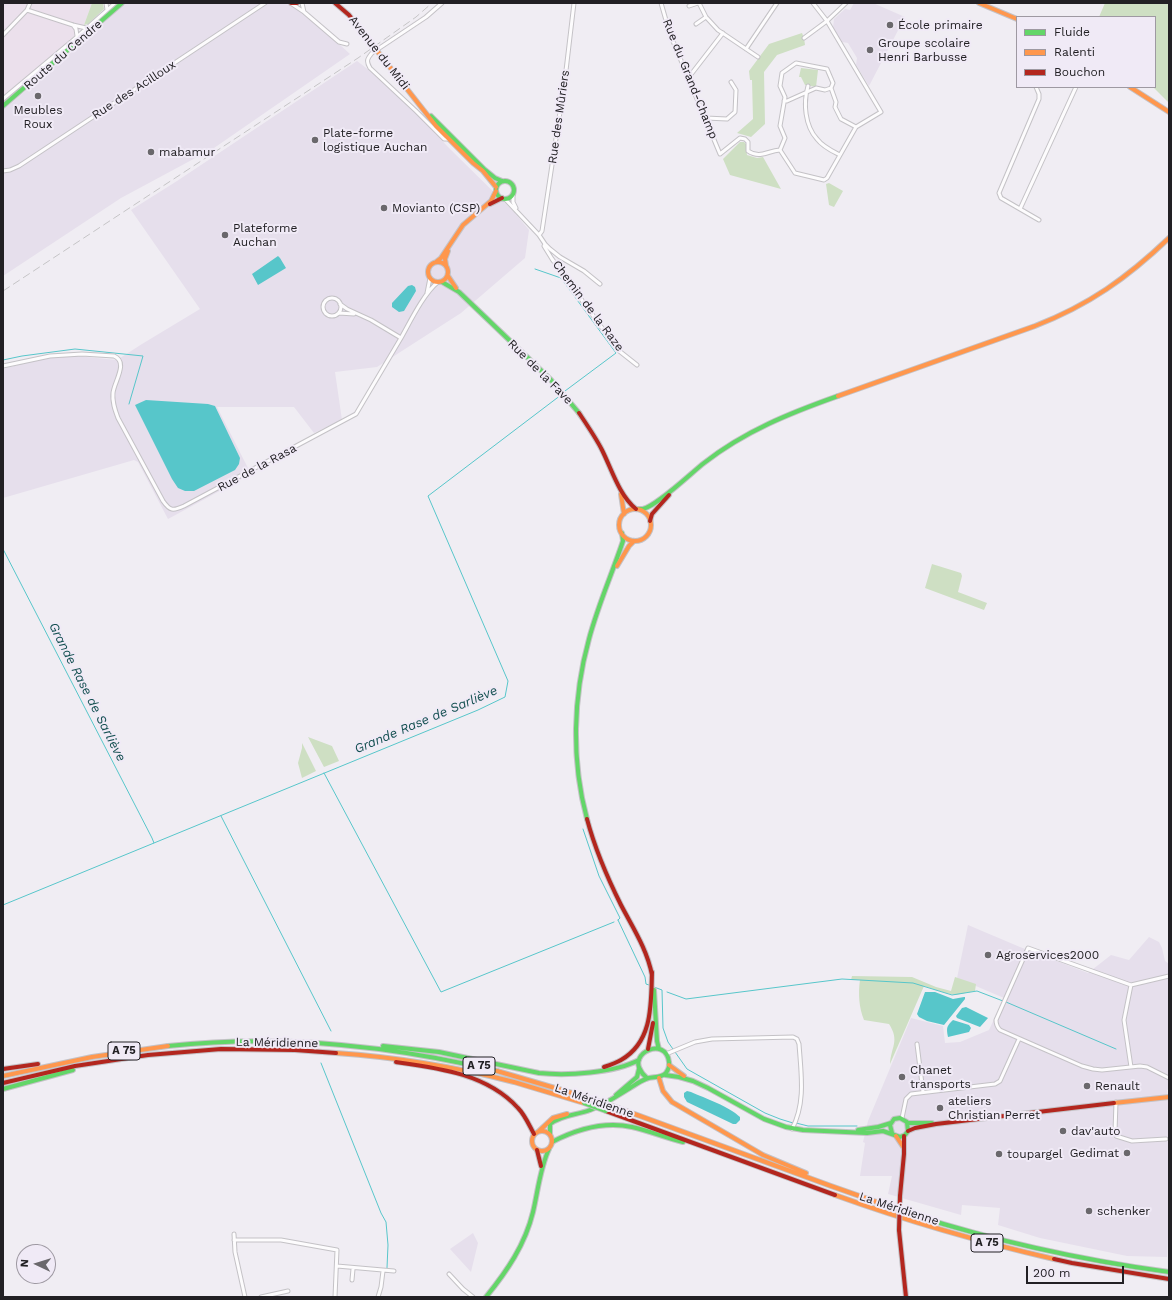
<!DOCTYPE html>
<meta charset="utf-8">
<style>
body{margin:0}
#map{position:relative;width:1172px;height:1300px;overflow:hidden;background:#f0edf3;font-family:"Work Sans",sans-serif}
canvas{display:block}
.frame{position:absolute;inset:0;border:4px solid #222024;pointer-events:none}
.legend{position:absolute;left:1016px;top:16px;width:140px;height:72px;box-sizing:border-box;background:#f0eaf6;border:1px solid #9e99a2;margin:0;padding:5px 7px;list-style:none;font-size:12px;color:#222024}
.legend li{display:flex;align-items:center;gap:8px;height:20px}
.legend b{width:20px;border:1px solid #9e99a2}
.north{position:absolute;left:16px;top:1244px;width:40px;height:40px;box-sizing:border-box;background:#f0eaf6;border:1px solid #9e99a2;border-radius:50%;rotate:274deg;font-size:11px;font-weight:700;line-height:16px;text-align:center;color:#222024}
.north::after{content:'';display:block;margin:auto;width:14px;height:18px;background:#6a686c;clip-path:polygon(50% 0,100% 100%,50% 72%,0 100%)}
.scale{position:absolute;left:1026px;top:1266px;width:98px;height:18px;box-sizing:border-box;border:2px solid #222024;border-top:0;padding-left:5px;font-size:12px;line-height:14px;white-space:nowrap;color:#222024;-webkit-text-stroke:3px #f0eaf6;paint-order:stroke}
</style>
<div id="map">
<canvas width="1172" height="1300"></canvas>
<div class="frame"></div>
<ul class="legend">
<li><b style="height:5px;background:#63d668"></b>Fluide</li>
<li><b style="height:5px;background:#ff974d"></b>Ralenti</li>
<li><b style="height:5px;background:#b3261e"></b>Bouchon</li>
</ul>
<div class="north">N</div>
<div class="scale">200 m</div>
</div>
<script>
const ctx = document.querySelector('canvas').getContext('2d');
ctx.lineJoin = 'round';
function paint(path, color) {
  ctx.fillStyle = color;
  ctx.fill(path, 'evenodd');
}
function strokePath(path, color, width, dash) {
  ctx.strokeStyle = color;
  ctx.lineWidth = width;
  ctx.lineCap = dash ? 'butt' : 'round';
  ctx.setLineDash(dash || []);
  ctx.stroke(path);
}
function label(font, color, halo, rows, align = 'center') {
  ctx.font = font + ' "Work Sans",sans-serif';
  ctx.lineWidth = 4;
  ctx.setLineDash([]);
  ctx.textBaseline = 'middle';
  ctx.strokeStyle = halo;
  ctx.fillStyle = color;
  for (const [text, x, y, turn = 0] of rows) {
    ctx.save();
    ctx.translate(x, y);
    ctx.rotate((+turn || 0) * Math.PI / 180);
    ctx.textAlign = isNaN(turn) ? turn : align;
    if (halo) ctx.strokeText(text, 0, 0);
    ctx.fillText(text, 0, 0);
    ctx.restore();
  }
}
const commercial = new Path2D(`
 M3 3H92L84 25 83 26 73 37 3 99Z`);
const built = new Path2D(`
 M126 3H294L350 54 214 148 121 198 3 276V110L67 56Z
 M854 3H873L905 17 869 86 856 65 857 58 848 43 842 42 833 28 834 19 845 9 850 10Z
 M357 61 382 80 413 110 448 147 514 212 529 230 525 258 461 313 377 367 335 372 342 420 314 433 294 407H217L251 474 168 519 138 462 134 460 3 498V369L40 359 76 356 117 360 142 344 200 309 131 210 177 181Z
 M968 925 1020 947 1088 973 1111 955 1129 960 1149 937 1159 942 1162 948 1165 961 1169 964V1089L1167 1090 1169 1104V1218L1167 1257 1127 1256 1040 1238 998 1225 1000 1208 962 1205 961 1215 888 1194 892 1176H860L865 1143 863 1142 868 1121 911 1018 943 1026 945 1043 960 1042 989 1030 1004 998 957 978Z
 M473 1233 478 1243 471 1272 450 1249Z`);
const green = new Path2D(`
 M92 3H103L104 9 88 24 84 25Z
 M1105 3H1169V103L1153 87H1155V17H1099Z
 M802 33 804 38 805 45 777 55 764 72 765 124 751 137 737 133 753 119 752 80H750L749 71 769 44Z
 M801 68 818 70 816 87 805 85 801 77H799Z
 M740 142H744L746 144 747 155 757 158 763 157 781 189 730 175 723 159Z
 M829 183 843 191 834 207 829 205 826 184Z
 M932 564 961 573 962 576 958 592 987 603 984 610 925 588Z
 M308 737 332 746 339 761 324 767Z
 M302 743 316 771 302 778 298 763 302 748Z
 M852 976 912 977 936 987 951 991 955 977 976 984 975 991 956 995 945 993 924 986 890 1064C891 1047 900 1041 889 1024L864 1020C859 1008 858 993 860 980H851Z`);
const water = new Path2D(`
 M278 256 280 258 286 268 258 285 252 274Z
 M412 285 415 287 416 291 404 311 399 312 392 307V303L408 286Z
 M146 400 208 404 215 406 240 458 239 464 235 470 194 491H185L178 488 172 479 135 405Z
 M925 992H935L953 999 964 997H965V999L944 1025 927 1021 919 1017 917 1014Z
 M966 1007 988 1018 980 1027 957 1018 956 1016 962 1008Z
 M953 1020 969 1025 971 1028 969 1032 948 1037C946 1027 947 1026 953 1020Z
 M687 1091 691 1092C705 1098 730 1107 740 1117V1120L736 1124H733L687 1102 684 1097V1093Z`);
const stream = new Path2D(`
 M535 269 561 278 616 353 565 391
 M3 360 22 356 75 349 143 356 129 404
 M3 549 152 838 154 843 3 905
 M324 773 441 992 614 922
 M221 816 331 1031
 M583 829 599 876 620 918 618 920
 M154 843 478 710 505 697 508 681 428 496 561 395
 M618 920 645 977 646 984 649 985
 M654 987 662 990 663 1028 668 1042 687 1069 765 1113 780 1119 793 1123
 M667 992 686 999 842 979 913 983 952 995 977 991 1003 1001
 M1006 1002 1116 1049
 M321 1063 381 1213 386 1222 388 1245 387 1268
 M796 1123 808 1126H857`);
const street = new Path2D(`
 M106 3 107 10
 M302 3 304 12
 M442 3 426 17 372 53C367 59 366 61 370 68L416 111 444 139H450
 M661 3 670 34 720 154 740 138 745 139 748 142V151C760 159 767 151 780 150L795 173 824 180 827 178 856 127 881 112 827 21 813 3
 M699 3 706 17 718 30 758 57
 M292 4 304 12 339 42 347 44
 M689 6 698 3
 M27 10 30 3
 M696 24 706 17
 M73 25 76 29 77 36
 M3 35 27 10 73 25 86 28
 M804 38 827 21 846 3
 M746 49 777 3
 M689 77 723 33
 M808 86C803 103 805 126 817 139 823 147 832 151 840 155
 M1036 87 1039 94V99L999 193 1001 198 1039 220
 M3 99 71 42 115 3
 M784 101H787L816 88 825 90 831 88
 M706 118 727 119 735 112 736 90 731 82
 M780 150 785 138 780 126 785 97 780 86 782 73 796 63 827 69 833 83 831 88 836 102 835 107 841 119 856 127
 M3 171 10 170 19 166 265 3
 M513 194V202L516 208
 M505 199 539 235 545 244 550 249 560 257 584 271 600 284
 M1020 209 1076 87
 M539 235 542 231 565 79 574 3
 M545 244 544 246 552 259 618 350 637 365
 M427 293 430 278
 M323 307a9 9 0 1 1 18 0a9 9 0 1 1-18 0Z
 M340 304 347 309 371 320 401 338C410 322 424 293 438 282
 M339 313 354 314
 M3 366 50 356 82 354 114 356C129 362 114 382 113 393 112 402 115 410 118 418L163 501C170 511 173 511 184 506L356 414 401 338
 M1169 976 1131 985 1028 948 996 1020C996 1025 997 1027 1000 1030L1082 1066 1093 1069 1102 1070 1140 1066 1147 1067 1169 1078
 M1131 985 1124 1020 1131 1067
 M917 1044 923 1092
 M666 1054 695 1042 712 1039 793 1037 797 1039 799 1044C801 1073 806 1103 792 1129
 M1116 1102 1115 1132 1116 1136 1132 1141 1166 1139
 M902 1118 906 1099 911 1094 995 1084 1000 1081 1019 1039
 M234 1234 235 1252 245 1297
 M234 1240H281L337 1250 335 1297
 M337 1266 394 1271
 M449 1274 463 1289 473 1297
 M352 1280 353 1269
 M261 1297 288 1291
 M378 1297 381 1287 383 1271`);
const fast = new Path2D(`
 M3 106 122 3
 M431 116 484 169 495 178 502 181
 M496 190a9 9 0 1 1 18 0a9 9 0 1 1-18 0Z
 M442 282 459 292 551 380 579 413
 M637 509C637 509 643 509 643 509 658 505 690 474 704 463 745 431 790 413 838 396
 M587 819C571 760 573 697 589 639 598 605 612 574 623 541L622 533
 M654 990 657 1041 659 1049
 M168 1046C279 1034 390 1045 497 1071
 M383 1046 439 1052 539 1073C567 1076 614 1073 639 1060
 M665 1075 679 1077 693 1081 708 1088 764 1119 786 1127 803 1130 867 1133 883 1131 900 1137 905 1135 908 1131 907 1122 900 1118 894 1119 890 1125 892 1133
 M3 1089 73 1070
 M616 1095 637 1077 639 1069
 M908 1123H932
 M858 1130 878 1127 891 1123
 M550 1134V1124C561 1115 577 1115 590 1110 604 1105 617 1096 630 1088 635 1085 640 1081 646 1079 652 1076 660 1079 666 1073 668 1070 670 1066 669 1062 666 1036 628 1053 641 1071 642 1074 645 1076 647 1078
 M552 1142C577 1129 604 1121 632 1127 650 1131 666 1138 683 1142
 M911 1214C995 1241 1081 1260 1169 1272
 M486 1297C507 1271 525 1245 533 1212 538 1191 540 1168 549 1149`);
const slow = new Path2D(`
 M979 3 1017 19
 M378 52 436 126 473 163 483 171 496 187
 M1130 87 1169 112
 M428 272a10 10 0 1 1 20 0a10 10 0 1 1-20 0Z
 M436 262 441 258 463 225 491 201 496 191
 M446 265 445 259 448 251
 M448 276 456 288
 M838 396 1035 326C1089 305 1127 278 1169 238
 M621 494 624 514
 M619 525a16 16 0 1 1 32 0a16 16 0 1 1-32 0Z
 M617 566 629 546 634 541
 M336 1053C395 1057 456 1067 514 1082 537 1089 561 1096 584 1103
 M669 1065 684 1076
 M497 1071 589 1098
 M3 1076 92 1057 168 1046
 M659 1078 663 1091 672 1102 763 1155 806 1173
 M1114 1103 1169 1097
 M610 1105 831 1186 911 1214
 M532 1141a10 10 0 1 1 20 0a10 10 0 1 1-20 0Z
 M539 1131 553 1118 567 1114
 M896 1136 904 1148
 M835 1195C907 1221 980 1242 1054 1259`);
const jam = new Path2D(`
 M291 3H297
 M335 3 349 15 371 43
 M490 204 502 198
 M579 413C587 425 596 438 602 450 612 470 619 495 636 509
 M650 521 652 514 669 495
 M587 819C595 849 607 877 621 905 633 928 647 949 652 975
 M648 1049 653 1023
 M396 1062C439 1068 487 1074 518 1108 525 1115 529 1125 534 1134
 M604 1067C610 1065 616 1063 621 1060 653 1042 651 1004 652 972
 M3 1069 38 1064
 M3 1083 75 1066 148 1055 221 1049 295 1050 336 1053
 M606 1111 835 1195
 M908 1131 915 1128 936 1124 1114 1103
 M537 1150 541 1166
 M900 1196 904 1154V1136
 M899 1230 906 1297
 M1054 1259 1072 1263 1169 1279`);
const rail = new Path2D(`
 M3 291 358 58 416 17 432 3`);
const fastBridge = new Path2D(`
 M584 1103 606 1111`);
const slowBridge = new Path2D(`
 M371 43 378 52`);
const jamBridge = new Path2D(`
 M589 1098 610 1105
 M899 1230 900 1196`);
const markers = [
 [890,25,4,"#6a686c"],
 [870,50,4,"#6a686c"],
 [38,96,4,"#6a686c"],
 [315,140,4,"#6a686c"],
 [151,152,4,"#6a686c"],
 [384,208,4,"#6a686c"],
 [225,235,4,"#6a686c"],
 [988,955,4,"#6a686c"],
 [902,1077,4,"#6a686c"],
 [1087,1086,4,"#6a686c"],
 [940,1108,4,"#6a686c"],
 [1063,1131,4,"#6a686c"],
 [1127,1153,4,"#6a686c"],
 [999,1154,4,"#6a686c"],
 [1089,1211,4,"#6a686c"]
];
const shields = [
 [124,1051,32],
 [479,1066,32],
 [987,1243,32]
];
const shieldNames = [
 ["A 75",124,1051],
 ["A 75",479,1066],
 ["A 75",987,1243]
];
const poiNames = [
 ["École primaire",898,25],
 ["Groupe scolaire",878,43],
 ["Henri Barbusse",878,57],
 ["Meubles",38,110,"center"],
 ["Roux",38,124,"center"],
 ["Plate-forme",323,133],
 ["logistique Auchan",323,147],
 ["mabamur",159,152],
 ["Movianto (CSP)",392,208],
 ["Plateforme",233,228],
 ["Auchan",233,242],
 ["Agroservices2000",996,955],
 ["Chanet",910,1070],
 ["transports",910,1084],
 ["Renault",1095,1086],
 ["ateliers",948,1101],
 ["Christian Perret",948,1115],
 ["dav'auto",1071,1131],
 ["Gedimat",1119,1153,"right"],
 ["toupargel",1007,1154],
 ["schenker",1097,1211]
];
const streetNames = [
 ["Avenue du Midi",379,53,52],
 ["Route du Cendre",63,55,-41],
 ["Rue du Grand-Champ",690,79,68],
 ["Rue des Acilloux",134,90,-33],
 ["Rue des Mûriers",559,117,-82],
 ["Chemin de la Raze",588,306,53],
 ["Rue de la Fave",540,372,45],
 ["Rue de la Rasa",257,468,-28],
 ["La Méridienne",277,1043,1],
 ["La Méridienne",594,1101,19],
 ["La Méridienne",899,1209,18]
];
const waterNames = [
 ["Grande Rase de Sarliève",87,692,63],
 ["Grande Rase de Sarliève",426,720,-23]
];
paint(commercial, '#ebe0ec');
paint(built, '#e6dfec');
paint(green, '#cedfc3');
paint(water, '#57c6ca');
strokePath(stream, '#57c6ca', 1);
strokePath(street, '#c4c2c6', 5);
strokePath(fast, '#c4c2c6', 6);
strokePath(slow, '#c4c2c6', 6);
strokePath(jam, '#c4c2c6', 6);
strokePath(street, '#fdfcfd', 3);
strokePath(fast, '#63d668', 4);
strokePath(slow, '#ff974d', 4);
strokePath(jam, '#b3261e', 4);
strokePath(rail, '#c5c4c6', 1, [8, 4]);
strokePath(fastBridge, '#c4c2c6', 6, []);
strokePath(slowBridge, '#c4c2c6', 6, []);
strokePath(jamBridge, '#c4c2c6', 6, []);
strokePath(fastBridge, '#63d668', 4);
strokePath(slowBridge, '#ff974d', 4);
strokePath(jamBridge, '#b3261e', 4);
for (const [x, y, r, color] of markers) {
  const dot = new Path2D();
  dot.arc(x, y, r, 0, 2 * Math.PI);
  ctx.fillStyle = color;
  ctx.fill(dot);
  strokePath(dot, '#f0eaf6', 1.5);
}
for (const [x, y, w] of shields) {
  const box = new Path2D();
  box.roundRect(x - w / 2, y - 9, w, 18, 3);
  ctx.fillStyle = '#f0eaf6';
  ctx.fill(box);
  strokePath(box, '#222024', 1);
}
label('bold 11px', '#222024', null, shieldNames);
label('12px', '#222024', '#f0eaf6', poiNames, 'left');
label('12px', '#222024', '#f0eaf6', streetNames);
label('italic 13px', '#145051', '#f0eaf6', waterNames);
</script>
